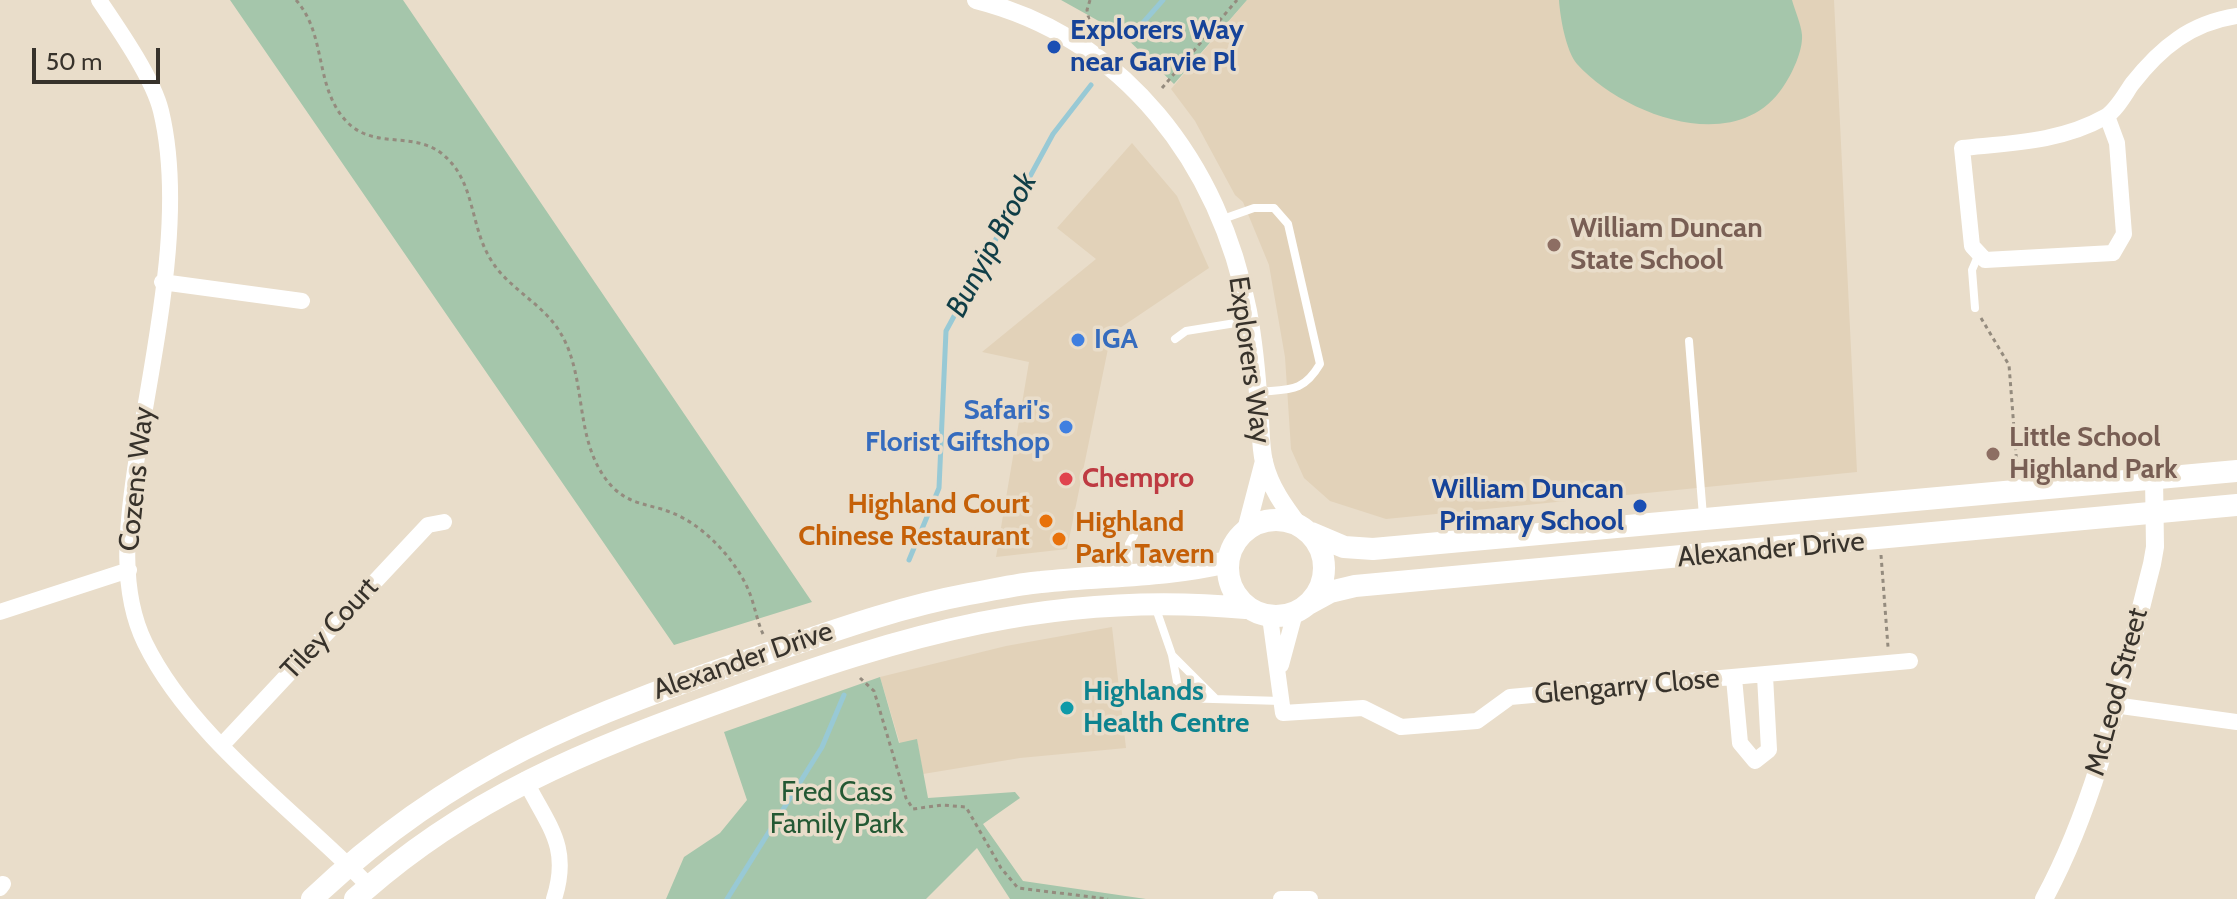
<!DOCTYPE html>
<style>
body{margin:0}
#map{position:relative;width:2237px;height:899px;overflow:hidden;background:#e9ddca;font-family:Cabin,sans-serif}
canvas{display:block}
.scale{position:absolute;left:32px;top:48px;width:128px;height:36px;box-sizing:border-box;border:4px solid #37322b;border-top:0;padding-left:10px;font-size:24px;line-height:28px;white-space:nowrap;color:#37322b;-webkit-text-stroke:6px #e9ddca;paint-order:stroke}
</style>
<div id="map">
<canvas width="2237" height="899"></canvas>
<div class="scale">50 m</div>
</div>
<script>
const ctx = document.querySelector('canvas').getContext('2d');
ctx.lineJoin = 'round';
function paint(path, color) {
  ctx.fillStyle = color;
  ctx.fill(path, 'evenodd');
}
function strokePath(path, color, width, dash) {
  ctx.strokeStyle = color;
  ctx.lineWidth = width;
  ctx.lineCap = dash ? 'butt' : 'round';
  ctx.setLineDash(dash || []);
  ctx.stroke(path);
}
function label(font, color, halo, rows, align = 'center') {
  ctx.font = font + ' Cabin,sans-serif';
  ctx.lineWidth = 7;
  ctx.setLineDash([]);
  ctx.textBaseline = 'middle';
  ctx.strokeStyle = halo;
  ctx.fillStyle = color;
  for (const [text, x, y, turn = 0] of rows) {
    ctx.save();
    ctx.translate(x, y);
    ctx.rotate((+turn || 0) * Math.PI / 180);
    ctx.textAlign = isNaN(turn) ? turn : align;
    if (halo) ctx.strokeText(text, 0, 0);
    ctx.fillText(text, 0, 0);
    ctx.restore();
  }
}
const built = new Path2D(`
 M1247 0H1834L1857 472 1386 519 1330 501 1304 478 1291 449 1285 357 1269 265 1243 202 1235 195 1195 121 1171 89Z
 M1132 143 1177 196 1209 268 1111 334 1067 549 996 557 1029 362 982 352 1096 259 1057 228Z
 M1112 627 1126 748 1020 758 923 774 917 740 900 744 880 677 1006 646Z`);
const green = new Path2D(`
 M230 0H403L812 602 674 645Z
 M1061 0H1247L1174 84 1122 34Z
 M1559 0H1792C1795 11 1801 24 1802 35 1803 51 1792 74 1783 87 1737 157 1624 116 1577 64 1566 51 1560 17 1559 0Z
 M880 677 899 743 917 739 928 798 1015 792 1020 798 983 824 1023 881 1146 899H1010L977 848 926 899H666L684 857 720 833 747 800 724 732Z`);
const stream = new Path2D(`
 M1133 34 1163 0
 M909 560 939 488 946 331 1053 134 1091 85
 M727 899 822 747 844 695`);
const path = new Path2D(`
 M296 0C327 35 314 86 346 121 373 150 412 131 441 153 476 180 469 225 491 260 508 288 540 302 558 329 588 374 573 433 605 478 628 510 653 501 683 518 711 533 739 565 750 594 755 607 757 621 763 634
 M1090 0 1087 10 1091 30
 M1162 88 1237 0
 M1981 318 2009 365 2017 467
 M1881 555 1888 647
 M860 678 874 691 906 798 913 809 942 805 966 807 1001 868 1018 888 1108 899`);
const service = new Path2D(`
 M1220 220 1254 208H1274L1288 224 1320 364C1303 393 1289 389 1258 392
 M1975 308 1972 270 1978 256
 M1175 339 1186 331 1248 321
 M1689 341 1703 516
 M1128 572 1129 544 1134 535
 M1155 606 1172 655 1216 699
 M1172 655 1180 698 1281 701`);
const minor = new Path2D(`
 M99 0C118 28 153 78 161 111 187 219 151 360 135 470 127 525 119 590 145 643 191 737 296 811 369 886
 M2107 116 2117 143 2124 234 2113 253 1985 260 1972 246 1962 148C2010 143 2061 142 2105 117 2116 111 2125 94 2132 84 2161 47 2191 23 2237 16
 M162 282 302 301
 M0 612 129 570
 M1270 617 1283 713 1363 708 1401 727 1477 721 1510 697 1910 661
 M1281 665 1295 613
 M1734 678 1740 743 1755 761 1769 750 1765 676
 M2114 705 2237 722
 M222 745 428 525 444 522
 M525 780C548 826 571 846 554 899
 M0 888 3 884
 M1281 899H1310`);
const tertiary = new Path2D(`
 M976 0C1125 38 1220 164 1248 311 1254 343 1257 376 1259 408 1261 425 1260 445 1264 462 1270 487 1284 506 1299 526
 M1246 530 1264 461
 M2044 899C2100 796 2123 676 2152 564L2155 547 2154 477`);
const secondary = new Path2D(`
 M1228 568a48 48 0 1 1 96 0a48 48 0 1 1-96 0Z
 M1311 533 1344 547 1373 549 2237 471
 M1308 604 1330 592 1355 586 2237 505
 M312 899C453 765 585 715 766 654 833 631 899 607 969 594 993 590 1017 584 1041 582 1104 575 1165 577 1227 562
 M355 899C466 798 587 750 726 700 903 635 1055 590 1246 608`);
const markers = [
 [1054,47,8,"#1a4fb4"],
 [1554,245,8,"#8d6e63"],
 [1078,340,8,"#3f7fe0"],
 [1066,427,8,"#3f7fe0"],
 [1993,454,8,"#8d6e63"],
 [1066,479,8,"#e0444e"],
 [1640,506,8,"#1a4fb4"],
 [1046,521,8,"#e8710a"],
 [1059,539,8,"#e8710a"],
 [1067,708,8,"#0f9aa8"]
];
const transitNames = [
 ["Explorers Way",1070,31],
 ["near Garvie Pl",1070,63],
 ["William Duncan",1624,490,"right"],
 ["Primary School",1624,522,"right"]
];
const educationNames = [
 ["William Duncan",1570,229],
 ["State School",1570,261],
 ["Little School",2009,438],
 ["Highland Park",2009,470]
];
const shopNames = [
 ["IGA",1094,340],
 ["Safari's",1050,411,"right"],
 ["Florist Giftshop",1050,443,"right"]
];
const streetNames = [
 ["Explorers Way",1249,360,82],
 ["Cozens Way",137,479,-84],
 ["Alexander Drive",1771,550,-5],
 ["Tiley Court",330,629,-47],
 ["Alexander Drive",743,661,-19],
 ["Glengarry Close",1627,687,-5],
 ["McLeod Street",2117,692,-75]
];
const healthNames = [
 ["Chempro",1082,479]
];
const foodNames = [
 ["Highland Court",1030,505],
 ["Chinese Restaurant",1030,537],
 ["Highland",1075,523,"left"],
 ["Park Tavern",1075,555,"left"]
];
const cultureNames = [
 ["Highlands",1083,692],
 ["Health Centre",1083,724]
];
const parkNames = [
 ["Fred Cass",837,793],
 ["Family Park",837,825]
];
const waterNames = [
 ["Bunyip Brook",992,245,-62]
];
paint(built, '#e2d2b9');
paint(green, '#a5c6ab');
strokePath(stream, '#98c9d5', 5);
strokePath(path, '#948b7e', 3, [4, 4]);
strokePath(service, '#fff', 8);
strokePath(minor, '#fff', 16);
strokePath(tertiary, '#fff', 18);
strokePath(secondary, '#fff', 22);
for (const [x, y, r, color] of markers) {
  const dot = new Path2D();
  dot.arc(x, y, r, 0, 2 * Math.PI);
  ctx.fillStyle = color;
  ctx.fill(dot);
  strokePath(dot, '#e9ddca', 3);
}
label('bold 28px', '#164399', '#e9ddca', transitNames, 'left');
label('bold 28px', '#785e54', '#e9ddca', educationNames, 'left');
label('bold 28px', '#366cbe', '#e9ddca', shopNames, 'left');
label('28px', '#37322b', '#e9ddca', streetNames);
label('bold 28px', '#be3a42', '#e9ddca', healthNames, 'left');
label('bold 28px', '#c56008', '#e9ddca', foodNames, 'right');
label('bold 28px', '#0d838f', '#e9ddca', cultureNames, 'left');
label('28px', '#245934', '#e9ddca', parkNames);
label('italic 30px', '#103e47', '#e9ddca', waterNames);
</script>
